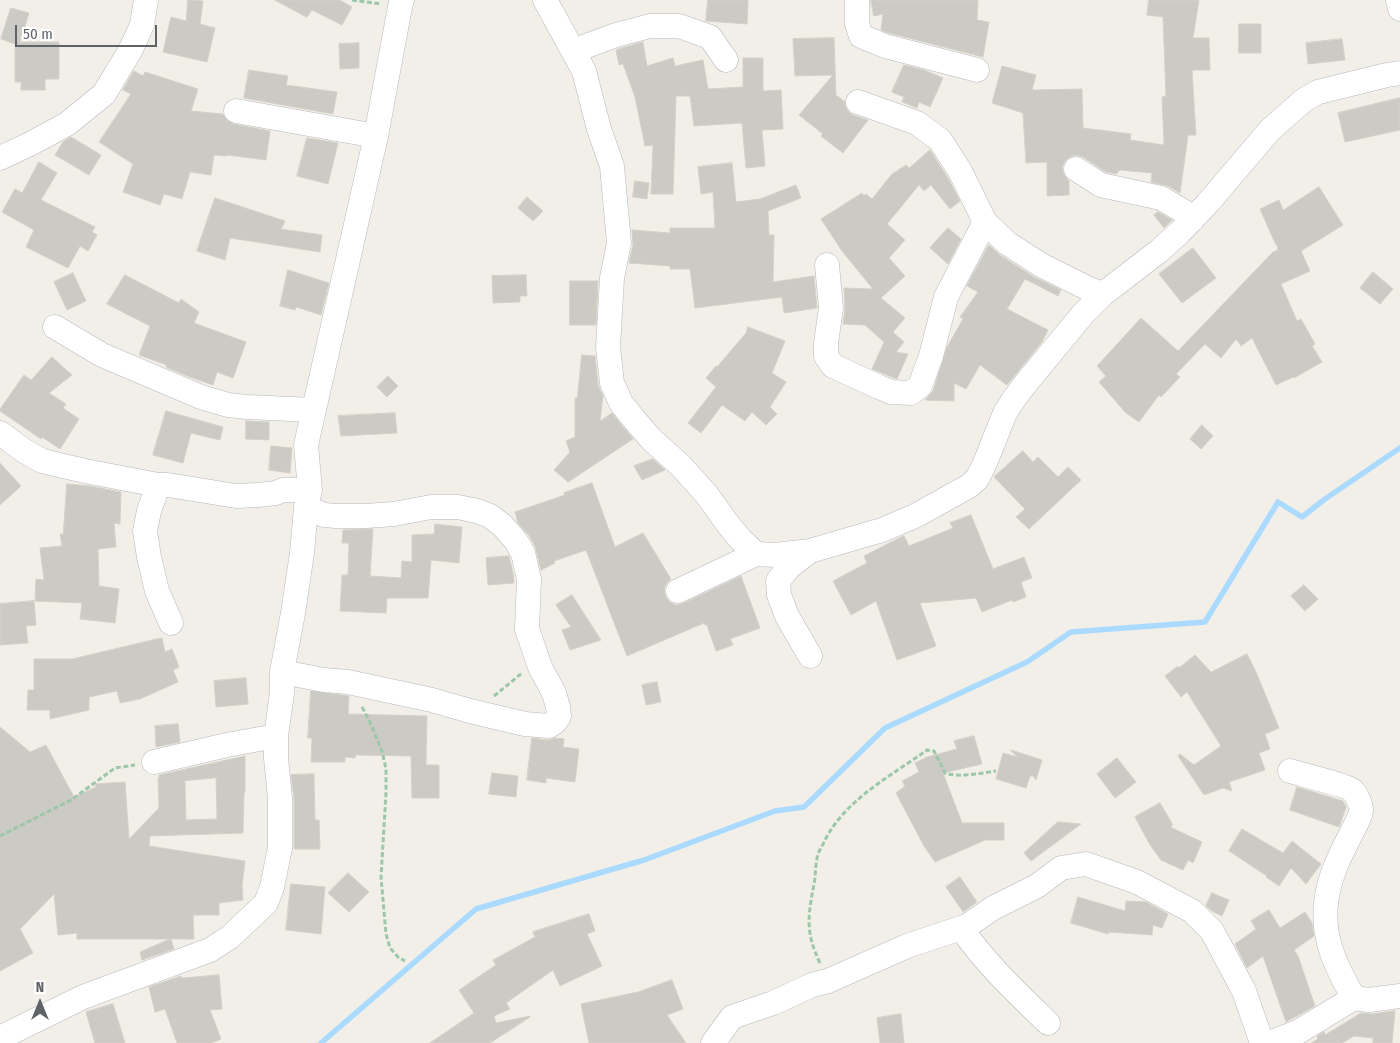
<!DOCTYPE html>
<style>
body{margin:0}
#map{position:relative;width:1400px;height:1043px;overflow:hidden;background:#f1efe8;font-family:"Fira Sans Condensed",sans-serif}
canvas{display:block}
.north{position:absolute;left:15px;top:978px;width:50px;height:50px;-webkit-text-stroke:4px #fff;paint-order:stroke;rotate:0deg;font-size:14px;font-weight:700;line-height:20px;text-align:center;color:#5f6368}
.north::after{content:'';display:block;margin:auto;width:18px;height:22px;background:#5f6368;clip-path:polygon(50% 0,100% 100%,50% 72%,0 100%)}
.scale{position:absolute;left:15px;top:25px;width:142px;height:22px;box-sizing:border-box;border:2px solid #5f6368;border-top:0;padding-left:6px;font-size:15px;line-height:18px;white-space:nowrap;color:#5f6368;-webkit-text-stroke:4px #fff;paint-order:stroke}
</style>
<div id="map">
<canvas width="1400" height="1043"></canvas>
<div class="north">N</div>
<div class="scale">50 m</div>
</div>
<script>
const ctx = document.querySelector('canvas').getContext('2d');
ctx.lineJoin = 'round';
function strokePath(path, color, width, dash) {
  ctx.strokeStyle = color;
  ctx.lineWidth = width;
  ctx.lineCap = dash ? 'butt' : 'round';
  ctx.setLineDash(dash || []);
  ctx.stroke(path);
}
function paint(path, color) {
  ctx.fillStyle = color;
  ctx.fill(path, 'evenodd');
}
const stream = new Path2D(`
 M321 1043 476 909 644 860 775 811 804 807 885 728 1027 662 1071 632 1205 622 1278 502 1302 517 1325 499 1400 448`);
const building = new Path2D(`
 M188 0 203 1 200 24 215 28 207 62 163 52 171 17 186 21Z
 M275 0H340L352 7 342 25 312 10 307 17Z
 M708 0H748L747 24 706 21Z
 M871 0H978L977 20 989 22 983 57 889 33 881 30 883 14 874 16Z
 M1149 0H1199L1193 38H1209L1210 70H1192L1196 135H1188L1180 193 1168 186 1151 182 1152 173 1120 170 1116 174 1106 172 1083 157 1076 155 1070 157 1065 161 1062 168 1064 175 1069 181V195L1047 196V162L1026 163 1023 113 992 103 1002 66 1036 75 1032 90 1082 89 1083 128 1131 134 1130 140 1164 145 1162 97 1166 96 1163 17 1147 15Z
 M11 8 29 13 20 42H59V79H45V90H21V82H15V44L1 39Z
 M1239 24H1261V53H1239Z
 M834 38 836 95 845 102V105L848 111 853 115 868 120 843 153 821 136 823 134 799 115 833 75 795 76 793 39Z
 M1342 39 1345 60 1308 64 1306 43Z
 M643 42 647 66 673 58 675 66 703 60 708 89 743 87V58H763V91L781 90 783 129 762 130 765 166 746 168 742 123 694 126 690 96H676L673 194H651L653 145 645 146 635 97 623 64 619 65 616 50Z
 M359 43V68L340 69 339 44Z
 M904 65 924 70 943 78 930 107 919 102 917 108 902 102 904 97 892 92Z
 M249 70 288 76 286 85 337 92 333 114 244 98Z
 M134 71 143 76 145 72 198 89 191 111 223 114 227 121 233 124 270 131 266 160 227 155V156L214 155 211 175 190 172 182 199 164 194 160 205 123 192 133 164 99 142 131 94 123 90Z
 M1400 98V130L1345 142 1338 113Z
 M71 137 101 155 89 175 55 155 63 142Z
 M307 138 338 143 328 184 297 176Z
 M930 150 948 178 960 201 950 209 931 185 924 191 919 185 887 224 905 240 889 258 905 276 881 298 905 318 893 332 904 342 896 352 908 354 897 379 894 378 872 369 884 342 865 325 843 324 845 310 844 288 873 289 842 251 821 219 862 193 864 196 866 194 872 199 892 174 906 165 909 168Z
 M39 162 57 173 41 200 95 227 92 232 97 235 88 251 80 246 68 268 26 247 34 230 2 212 15 189 22 193Z
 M732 163 736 202 760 199 796 185 801 198 768 211 769 235H774L773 282 814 276 817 308 784 313 782 297 695 308 690 269H670V266L629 263 633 245 632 230 670 233V228H715L713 192 701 194 698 167Z
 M635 181 649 183 647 199 633 197Z
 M1319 187 1343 225 1301 251 1310 271 1281 284 1297 321 1301 319 1315 344 1312 346 1322 362 1294 378 1293 377 1276 385 1252 338 1241 346 1236 339 1221 358 1205 344 1176 374 1180 377 1161 397 1159 395 1139 422 1126 413 1099 382 1106 376 1097 366 1141 318 1178 351 1273 252 1278 250 1277 248 1278 247 1275 243 1260 209 1279 200 1283 210Z
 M527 197 543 211 533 221 518 208Z
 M215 198 285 221 281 229 322 235 320 252 230 238 225 260 197 251Z
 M1158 212 1172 220 1164 228 1154 215Z
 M948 228 961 239 948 264 930 248Z
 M989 245 1000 255 1034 277 1061 290 1058 296 1025 279 1007 309 1048 330 1042 342 1007 385 980 365 966 389 954 383V401L925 400 933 391 947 347 963 319 960 317 978 292 967 286Z
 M1193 248 1216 278 1182 303 1159 274Z
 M288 270 329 283 321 315 296 307 295 310 280 306Z
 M1373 272 1393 289 1380 304 1360 288Z
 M73 273 86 301 67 310 54 282Z
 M125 275 179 303 181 299 199 312 194 323 246 342 233 378 217 372 213 385 187 376 166 367 167 365 139 355 150 326 107 304Z
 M526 275 527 296H520V302L493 303 492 276Z
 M570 281H598L596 325H570Z
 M748 327 785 341 772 373 786 382 770 407 777 414 766 425 752 412 745 421 722 405 701 433 688 423 716 387 706 378 716 366 717 367 746 333Z
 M582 355 595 356 598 385 603 396 600 421 612 413 633 439 568 482 554 470 570 452 566 441 575 437V398H577Z
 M52 357 72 375 49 393 66 404 63 408 79 419 60 449 42 437 41 439 0 411V409L24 375 31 380Z
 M388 376 398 386 387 397 377 387Z
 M166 411 223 427 220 440 191 433 183 463 153 455Z
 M395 413 397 433 341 436 338 416Z
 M246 421 269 422V440L246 439Z
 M1202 425 1213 436 1201 449 1190 439Z
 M271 446 292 448 290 473 269 470Z
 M1023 451 1033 462 1038 457 1058 477 1068 467 1081 480 1029 529 1016 517 1025 509 994 477Z
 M653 459 665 470 642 480 634 466Z
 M0 463 21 486 0 505Z
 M592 483 615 547 643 533 671 579 666 584 664 590 666 597 670 602 676 605 684 603 741 576 760 628 730 639 733 645 716 651 707 625H705L704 623 627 656 586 550 554 561 555 563 541 570 535 546 528 534 518 523 515 512 565 495 564 493Z
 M67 484 90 486 121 492 120 524 114 523 116 547 98 549 99 586 119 589 115 623 80 619 82 603 35 601 36 579 44 580 40 548 62 546 60 534H63Z
 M971 515 993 569 1024 557 1032 578 1021 582 1026 597 1013 602 1012 600 982 612 976 598 920 603 936 646 897 660 876 601 851 615 833 581 867 563 864 556 903 536H904L909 546 953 528 950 523Z
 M435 524 462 527 459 563 431 560 428 598H387L386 613 340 611 342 575H348L349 543H342L343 530 373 529 370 576 401 578 402 561 412 562V535L434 534Z
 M509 556 513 573 514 583 488 585 486 558Z
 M1304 585 1318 599 1305 611 1291 596Z
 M572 595 601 640 570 650 562 630 571 627 556 605Z
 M34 601 36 625 26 626 28 643 0 645V604Z
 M162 638 165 652 172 649 179 667 173 670 178 682 140 699 120 703 117 691 89 697V710L50 719V710H27L28 690H34V659H72Z
 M1247 654 1256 672 1279 728 1265 734 1270 749 1259 753 1265 770 1229 782 1232 791 1223 788 1204 795 1178 756 1180 754 1194 765 1221 746 1187 692 1181 697 1165 676 1178 666 1179 668 1195 655 1211 672Z
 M246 678 248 704 216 707 214 681Z
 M657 682 661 702 646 705 642 685Z
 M311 691 349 696 348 714 427 716 426 765H439V798H412L411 756 356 755 355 758 345 757V762H311L312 738H308Z
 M178 724 180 742 156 747 155 726Z
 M0 727 30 752 46 745 74 797 96 787 95 784 125 782 129 839 159 808 158 778H159V775L245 756V792L244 793 243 833 150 836 149 846 245 861 242 886 243 900 219 903V915H193L194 939H171L174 949 142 960 140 952 170 939H77V933L58 935 54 894 20 929 33 953 0 971ZM216 778 217 819 186 820 185 781Z
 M974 736 982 764 943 773 962 823H1004V840H985L935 862 924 846 896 793 905 786 902 781 919 772 915 763 927 757 957 749 954 741Z
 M532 738 548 740 555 738 564 739 563 747 579 749 575 782 546 778V783L527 780Z
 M1011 750 1042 760 1036 780 1033 776H1030L1026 788 996 779 1003 753 1017 757Z
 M1117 758 1136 782 1115 798 1097 774Z
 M492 773 518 776 516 797 489 794Z
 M314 774 315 820H319L320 849H294V798L291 775Z
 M1297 787 1343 801 1346 807 1339 827 1290 810Z
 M1160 803 1173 825 1170 827 1202 842 1193 863 1188 860 1183 870 1161 860 1150 845 1135 817Z
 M1058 822 1081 824 1031 861 1024 853Z
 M1242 829 1283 853 1292 841 1321 864 1306 884 1291 868 1279 886 1266 877 1267 876 1229 851Z
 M348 873 369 892 349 912 328 893Z
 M960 877 977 902 963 912 946 887Z
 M291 884 325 887 321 934 286 930Z
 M1212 893 1229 900 1222 916 1212 911 1206 906Z
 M1078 897 1125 911 1126 901 1146 902 1168 914 1162 928 1153 925 1152 935 1109 932 1108 934 1071 923Z
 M1269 910 1280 928 1305 912 1312 923 1314 936 1294 950 1298 956 1315 1006 1286 1022 1263 956 1247 968 1235 944 1256 929 1251 921Z
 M589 914 595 931 587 934 602 966 560 986 553 970 506 1003 510 1009 494 1016 496 1023 530 1016V1017L490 1043H430L474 1013 459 990 496 965 493 960 535 937 533 932Z
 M219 975 222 1009 210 1010 221 1039 211 1043H177L165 1009 155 1012 149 987 181 976V978Z
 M672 980 683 1009 667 1015 686 1043H589L581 1004 638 992Z
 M113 1004 125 1043H95L86 1012Z
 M1395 1011 1392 1043H1373V1038L1354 1036 1342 1043H1311L1318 1039 1317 1036 1324 1032 1325 1035 1361 1013 1371 1014Z
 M901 1014 904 1043H880L877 1018Z`);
const path = new Path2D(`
 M352 0 381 4
 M494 696 522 673
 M362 707 369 720 382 751 386 769V793L381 877 386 934 390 948 398 957 405 961
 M0 836 71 800 115 768 135 765
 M820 963C805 932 808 916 814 884 816 875 815 864 818 854 820 849 823 845 825 840 846 799 891 776 927 750L934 751 945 773C959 778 981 773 996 771`);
const minor = new Path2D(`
 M545 0 584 71 599 129 612 166 619 243 612 278 608 347 612 383 621 403 633 418 651 439 681 466 707 495 727 523 741 540 756 554 775 555 810 551 882 530 915 516 969 486 977 479 985 463 1005 413 1014 399 1026 383 1083 314 1103 294 1159 251 1180 232 1207 204 1270 130 1304 100 1318 92 1387 75 1400 73
 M857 0V24L861 36 885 46 977 70
 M1398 0 1400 9
 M573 51 616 35 650 26H679L710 37 726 60
 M858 102 917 123 940 140 960 171 985 222 1007 243 1041 265 1089 289 1103 294
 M236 111 376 136
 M0 158 30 144 67 124 104 94 130 51 142 25 146 0
 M1076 169 1101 185 1161 198 1183 211 1192 220
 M827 265 831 308 826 343V356L833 366 879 387 891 392 911 393 920 386 931 356 946 297 985 222
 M55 327 102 355 201 397 228 405 247 407 314 410
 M0 433 23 450 42 461 85 471 158 485H168L236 496 258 495 276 493 283 490H310
 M158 485 149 511 145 531 149 557 157 591 171 623
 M810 551 789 567 778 581 779 595 787 616 810 656
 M678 591 756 554
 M282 672 324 680 348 682 432 700 470 711 525 724 549 726 555 722 559 716 558 707 554 693 540 667 527 629 529 579 523 553 516 541 503 526 490 516 477 511 458 507H431L394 514 366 516H336L324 515 306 507
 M154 762 227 745 276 736
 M1290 771C1300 774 1348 786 1352 790 1357 795 1361 804 1361 811 1360 819 1353 829 1350 836 1339 857 1328 880 1326 904 1322 939 1337 969 1354 998L1369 1000 1400 996
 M961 928C986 964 1017 993 1048 1023
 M0 1038 83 997 210 950 230 937 266 903 272 887 280 848V798L276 758V736L282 693V672L293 613 302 553 306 507 310 490 306 445 376 136 400 7 402 0
 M713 1043 732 1017 773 1003 812 985 828 981 907 946 967 926 993 908 1037 886 1061 868 1086 864 1137 882 1192 911 1212 931 1244 991 1262 1043
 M1269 1043 1298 1032 1354 998`);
strokePath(stream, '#aadaff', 5.5);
paint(building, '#cccac5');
strokePath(building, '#d6d1c6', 1);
strokePath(minor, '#b5b8bc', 25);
strokePath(path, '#9cc7a9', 3, [5, 2.5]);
strokePath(minor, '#fff', 24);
</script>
